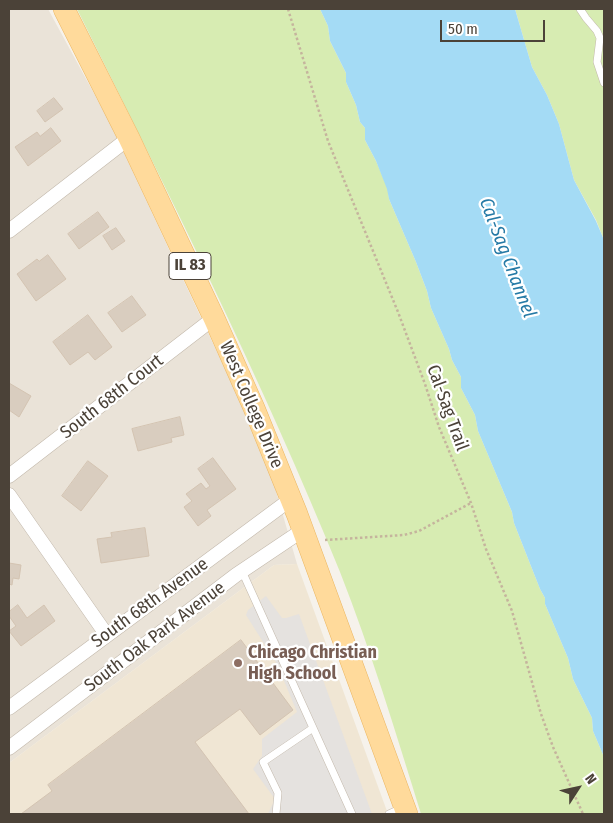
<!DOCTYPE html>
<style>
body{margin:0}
#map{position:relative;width:613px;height:823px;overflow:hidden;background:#f6f2eb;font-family:"Fira Sans Condensed",sans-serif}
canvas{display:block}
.frame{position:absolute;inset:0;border:10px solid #4b4238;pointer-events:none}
.north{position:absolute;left:553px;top:763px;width:50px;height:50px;-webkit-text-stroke:4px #fff;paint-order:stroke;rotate:55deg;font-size:14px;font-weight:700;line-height:20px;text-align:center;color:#4b4238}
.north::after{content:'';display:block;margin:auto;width:18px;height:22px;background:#4b4238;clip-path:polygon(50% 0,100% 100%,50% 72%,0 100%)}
.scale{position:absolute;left:440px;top:20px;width:105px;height:22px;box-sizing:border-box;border:2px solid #4b4238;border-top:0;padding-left:6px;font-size:15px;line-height:18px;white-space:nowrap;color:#4b4238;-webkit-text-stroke:4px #fff;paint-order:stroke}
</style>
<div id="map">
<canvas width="613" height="823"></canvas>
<div class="frame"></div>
<div class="north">N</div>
<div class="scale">50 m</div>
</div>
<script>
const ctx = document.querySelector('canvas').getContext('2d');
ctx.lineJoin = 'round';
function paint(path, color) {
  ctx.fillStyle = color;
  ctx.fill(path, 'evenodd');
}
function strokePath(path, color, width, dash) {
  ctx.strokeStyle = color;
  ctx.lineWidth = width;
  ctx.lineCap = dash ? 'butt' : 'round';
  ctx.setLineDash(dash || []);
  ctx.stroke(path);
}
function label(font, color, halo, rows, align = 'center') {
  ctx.font = font + ' "Fira Sans Condensed",sans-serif';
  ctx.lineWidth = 4.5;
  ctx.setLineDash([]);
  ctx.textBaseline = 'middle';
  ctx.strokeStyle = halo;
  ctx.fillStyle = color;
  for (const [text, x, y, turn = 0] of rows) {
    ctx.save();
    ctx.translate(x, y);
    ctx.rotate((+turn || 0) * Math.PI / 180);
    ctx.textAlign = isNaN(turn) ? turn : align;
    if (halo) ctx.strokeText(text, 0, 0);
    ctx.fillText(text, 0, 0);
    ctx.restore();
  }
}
const residential = new Path2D(`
 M9 9H48L109 121 247 416 272 477 297 564 274 565 9 763Z`);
const education = new Path2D(`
 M297 564 388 814H9V763L274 565Z`);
const green = new Path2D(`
 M77 9H320L328 26 330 41 346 73V82L356 105 360 122 365 128V140L376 161 388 189 389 199 416 262 427 291 431 308 449 349 452 360 461 377V388L475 415 478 431 512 512 514 523 540 589 545 598V604L568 658 573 679 592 718 593 731 604 757V814H421C396 733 371 651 340 572 262 380 169 194 77 9Z
 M515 9H604V240L596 220 574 180 559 124 547 95 532 67Z`);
const parking = new Path2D(`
 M266 596 282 618H286L299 614 372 814H268L275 799 253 769 262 756V739L297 712 277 664 246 615 248 610Z`);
const water = new Path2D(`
 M320 9H515L532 67 547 95 559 124 574 180 596 221 604 240V757L593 731 592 718 573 679 568 658 545 604V598L540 589 514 523 512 512 478 431 475 415 461 388V377L452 360 449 349 431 308 427 291 416 262 389 199 387 189 376 161 365 140V128L360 122 356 105 346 82V73L330 41 328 26Z`);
const building = new Path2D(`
 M54 98 63 109 45 122 37 111Z
 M51 128 61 141 28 166 15 147 37 132 40 136Z
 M98 212 109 227 79 249 68 234Z
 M116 228 125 241 112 250 103 236Z
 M48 255 66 279 36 301 17 274 37 259 39 261Z
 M132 296 146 315 122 332 108 313Z
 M88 315 112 347 95 360 88 352 70 365 53 342Z
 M9 383 31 396 19 417 9 410Z
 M180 417 184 435 171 438 172 442 138 451 132 429Z
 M213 458 236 489 207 510 211 516 198 526 184 507 192 501 186 494 201 483 206 489 210 486 198 469Z
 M88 461 108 476 81 511 62 496Z
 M145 528 149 556 101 563 97 539 112 537 111 533Z
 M9 563 21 565 19 579 13 578 12 585 9 584Z
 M18 605 27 618 44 605 55 621 21 646 9 631 16 626 9 616V612Z
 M241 640 293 710 260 735 240 709 195 742 249 814H21L52 791 48 785Z`);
const path = new Path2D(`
 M288 9 328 141 398 312 425 384 439 427 471 503 486 549 512 611 541 714 553 747 583 814
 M325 540 404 535 419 531 471 503`);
const lane = new Path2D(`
 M580 9 586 18 597 31 600 38 597 62 604 83
 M242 571 352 814
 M276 814 278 793 263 762 313 728
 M389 814 402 808`);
const street = new Path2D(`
 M9 231 129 138
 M9 476 214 318
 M9 495 106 634
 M9 708 291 499
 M9 748 236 575 303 530`);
const primary = new Path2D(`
 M64 9 129 138 214 318 254 408 297 514 407 814`);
const markers = [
 [238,663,5,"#8d6e63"]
];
const shields = [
 [190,266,42]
];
const shieldNames = [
 ["IL 83",190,266]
];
const streetNames = [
 ["South 68th Court",112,397,-38],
 ["West College Drive",251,405,67],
 ["Cal-Sag Trail",447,408,70],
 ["South 68th Avenue",150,603,-36],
 ["South Oak Park Avenue",155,637,-37]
];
const educationNames = [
 ["Chicago Christian",248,653],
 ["High School",248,674]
];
const waterNames = [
 ["Cal-Sag Channel",507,258,69]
];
paint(residential, '#eae3d8');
paint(education, '#f0e6d4');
paint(green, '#d7ecb2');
paint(parking, '#e5e2df');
paint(water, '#a4dbf5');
paint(building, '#d9cdbf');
strokePath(building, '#d4c4b2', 1);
strokePath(lane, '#c3b9ac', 8);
strokePath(street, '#c3b9ac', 15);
strokePath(primary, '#ecb763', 22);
strokePath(path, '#c5b49d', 2.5, [2.5, 2.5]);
strokePath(lane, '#fff', 7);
strokePath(street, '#fff', 14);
strokePath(primary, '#ffda9b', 21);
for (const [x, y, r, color] of markers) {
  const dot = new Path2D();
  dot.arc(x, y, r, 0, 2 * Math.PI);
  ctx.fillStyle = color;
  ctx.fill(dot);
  strokePath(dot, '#fff', 2);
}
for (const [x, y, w] of shields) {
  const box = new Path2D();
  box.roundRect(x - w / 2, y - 13.5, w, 27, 4);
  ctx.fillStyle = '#fff';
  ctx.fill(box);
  strokePath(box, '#4b4238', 1);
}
label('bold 16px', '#4b4238', null, shieldNames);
label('18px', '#4b4238', '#fff', streetNames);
label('bold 18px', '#785e54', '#fff', educationNames, 'left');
label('italic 19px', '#257aa6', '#fff', waterNames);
</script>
